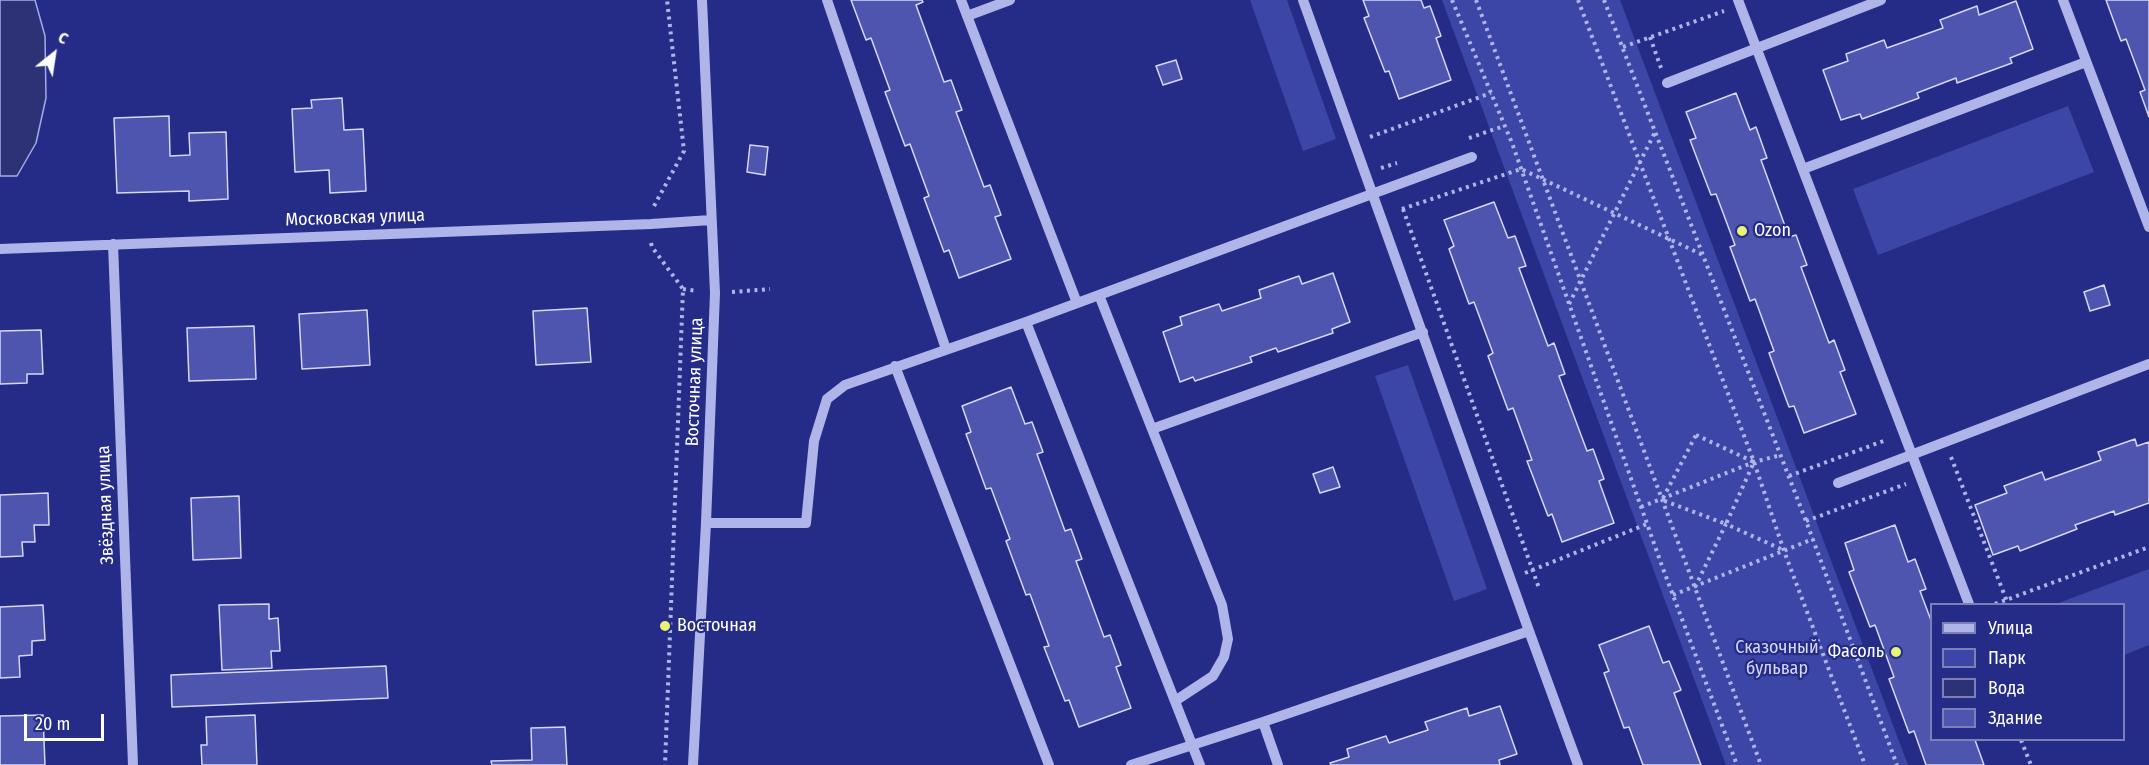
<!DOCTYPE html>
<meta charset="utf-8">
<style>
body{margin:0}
#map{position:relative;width:2149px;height:765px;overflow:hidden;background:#252c87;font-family:"Fira Sans Condensed",sans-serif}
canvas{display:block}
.legend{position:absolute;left:1930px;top:603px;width:195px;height:138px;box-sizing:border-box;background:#252c87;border:2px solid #7c80b7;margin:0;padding:8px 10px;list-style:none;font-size:18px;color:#fff}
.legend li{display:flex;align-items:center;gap:12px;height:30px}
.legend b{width:30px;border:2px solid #7c80b7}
.north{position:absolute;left:24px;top:24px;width:60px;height:60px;-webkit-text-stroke:4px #252c87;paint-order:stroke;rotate:30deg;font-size:16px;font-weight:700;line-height:24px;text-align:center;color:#fff}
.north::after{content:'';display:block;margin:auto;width:21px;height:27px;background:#fff;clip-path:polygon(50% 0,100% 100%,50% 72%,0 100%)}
.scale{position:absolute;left:24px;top:714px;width:80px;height:27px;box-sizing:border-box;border:3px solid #fff;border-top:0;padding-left:8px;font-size:18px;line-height:21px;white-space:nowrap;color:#fff;-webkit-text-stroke:4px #252c87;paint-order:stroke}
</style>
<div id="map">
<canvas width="2149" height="765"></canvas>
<ul class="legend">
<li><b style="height:8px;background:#b0b5e9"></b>Улица</li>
<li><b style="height:16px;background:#3c46a6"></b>Парк</li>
<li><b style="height:16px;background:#2d3277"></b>Вода</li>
<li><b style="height:16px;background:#4d55af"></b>Здание</li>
</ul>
<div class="north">С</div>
<div class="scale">20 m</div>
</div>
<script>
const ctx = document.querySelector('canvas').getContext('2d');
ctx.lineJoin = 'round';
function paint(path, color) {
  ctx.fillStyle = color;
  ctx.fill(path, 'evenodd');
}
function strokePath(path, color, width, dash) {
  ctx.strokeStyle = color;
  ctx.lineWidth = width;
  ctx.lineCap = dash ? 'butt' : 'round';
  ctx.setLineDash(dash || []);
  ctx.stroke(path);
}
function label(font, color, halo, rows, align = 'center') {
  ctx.font = font + ' "Fira Sans Condensed",sans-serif';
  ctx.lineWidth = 4.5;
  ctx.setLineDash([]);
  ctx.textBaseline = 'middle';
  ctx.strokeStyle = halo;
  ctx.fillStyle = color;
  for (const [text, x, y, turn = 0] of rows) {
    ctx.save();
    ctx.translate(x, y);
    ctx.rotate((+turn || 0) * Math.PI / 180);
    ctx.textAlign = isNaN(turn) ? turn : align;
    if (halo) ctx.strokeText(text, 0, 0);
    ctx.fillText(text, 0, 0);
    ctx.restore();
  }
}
const green = new Path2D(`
 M1250 0H1287L1336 139 1303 151Z
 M1442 0H1620L1908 765H1726Z
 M2068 106 2094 172 1878 255 1853 189Z
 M1408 365 1487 589 1454 601 1375 376Z
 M2149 569V645L2124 655V604H2056Z`);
const water = new Path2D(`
 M0 0H35L45 36 46 98 36 143 17 176H0Z`);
const building = new Path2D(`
 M851 0H922L923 2 916 5 944 82 951 80 962 110 956 112 984 187 990 185 1001 215 995 217 1011 259 959 278 949 250 944 252 924 198 929 196 910 144 905 146 885 92 890 90 871 38 866 40Z
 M1363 0H1421L1424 8 1430 6 1441 36 1436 38 1451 80 1399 99 1389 71 1385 72 1364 18 1369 16Z
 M2106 0H2149V117L2140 92 2145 90 2126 39 2121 41Z
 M2016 1 2033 49 2010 58 2012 63 1957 83 1956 78 1917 93 1919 98 1862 119 1860 114 1841 120 1823 70 1848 61 1846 54 1884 40 1887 48 1943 28 1940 20 1977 6 1979 15Z
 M1176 60 1182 79 1163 85 1156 66Z
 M1736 93 1750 130 1756 127 1767 158 1761 160 1789 237 1796 235 1807 265 1801 267 1829 343 1834 340 1845 370 1840 372 1856 414 1804 433 1794 406 1789 407 1769 353 1774 351 1755 299 1750 301 1730 247 1735 245 1716 194 1711 195 1690 140 1696 138 1686 112Z
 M342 98 344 130 363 129 366 191 330 193 329 170 295 172 292 109 312 108 311 100Z
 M169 116 170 156 190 155 189 133 226 132 228 199 189 201V191L117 193 114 118Z
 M750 145 768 147 765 175 747 172Z
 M1494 202 1508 238 1515 236 1526 266 1519 268 1548 346 1554 343 1565 374 1559 376 1587 451 1593 449 1604 479 1599 481 1614 523 1562 542 1552 514 1548 516 1527 461 1532 460 1513 408 1508 410 1488 356 1493 353 1474 302 1469 304 1449 249 1454 246 1444 220Z
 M1333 273 1350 322 1332 329 1333 333 1278 352 1276 348 1250 357 1252 362 1195 381 1193 377 1180 382 1163 332 1182 325 1180 317 1219 304 1222 311 1261 298 1259 290 1299 276 1302 284Z
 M2104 285 2110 305 2090 311 2084 292Z
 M587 308 591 362 536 365 533 311Z
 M367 310 370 365 302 369 299 314Z
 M254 326 256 379 189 381 187 328Z
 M41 330 43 374H27V383L0 384V331Z
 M1011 387 1025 424 1032 422 1043 452 1037 454 1065 531 1071 529 1082 559 1076 561 1104 637 1110 635 1121 665 1116 667 1131 708 1079 727 1069 700 1065 701 1044 647 1049 646 1030 594 1026 595 1006 541 1010 539 991 488 986 489 966 434 971 432 962 406Z
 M2135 439 2137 446 2149 442V503L2115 515 2114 511 2075 525 2077 529 2020 551 2018 546 1993 555 1975 505 2007 493 2004 486 2042 472 2045 480 2101 460 2098 452Z
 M1333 467 1340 487 1320 493 1313 474Z
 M48 493 49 525H34L35 542H22L23 556 0 557V495Z
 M239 496 241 558 193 560 191 498Z
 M1895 525 1908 562 1915 559 1926 589 1920 591 1932 623V740H1975L1984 765H1926L1914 731 1909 733 1889 679 1894 677 1875 625 1870 627 1849 572 1854 570 1845 543Z
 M269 604V619L278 618 280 651H271L272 668 222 670 219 605Z
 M43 605 45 640 32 641V655L19 656 20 677 0 678V607Z
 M1649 626 1663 663 1669 661 1681 690 1674 693 1701 765H1643L1629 727 1624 728 1604 673 1609 671 1599 645Z
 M386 666 388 698 172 707 171 675Z
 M1500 706 1517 754 1499 760 1500 765H1331L1330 763 1349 757 1347 749 1386 736 1389 743 1428 730 1425 722 1467 708 1469 716Z
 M43 715 45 765H0V716Z
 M255 715 257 765H202L201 745H207L206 717Z
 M565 727 567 765H492L491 761 532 760 531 728Z`);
const path = new Path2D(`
 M1452 0 1512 143 1662 566 1737 765
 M1476 0 1761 765
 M1578 0 1754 462 1784 551 1865 765
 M1604 0 1806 521 1897 765
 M1650 37 1661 68
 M1623 47 1724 11
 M1370 137 1491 93
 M1469 138 1504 126
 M1381 168 1397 163
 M654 206 684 151 667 0
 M1402 209 1521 169 1703 255
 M1403 209 1539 588
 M651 243 652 247 683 289 665 765
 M683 289 697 291
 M732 292 770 289
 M1569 304 1655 132
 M1696 435 1754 462 1726 524 1662 500Z
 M1951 457 2008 604
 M1789 476 1886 440
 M1641 507 1754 462 1781 455
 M1806 521 1906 484
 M1525 573 1647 524
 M1695 587 1726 524 1783 550
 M1673 595 1813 539
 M1995 604 2149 547
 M2021 740 2031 765`);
const minor = new Path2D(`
 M827 0 946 349
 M961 0 1077 303
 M1303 0 1529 631
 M1738 0 1969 604
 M2063 0 2149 227
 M967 16 1010 0
 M1667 83 1881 0
 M1803 169 2086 62
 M113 244 133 765
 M0 249 651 224 711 220
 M1099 295 1152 429 1423 332
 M1026 322 1200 765
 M895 366 1049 765
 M1152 429 1222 605 1228 639 1224 657 1213 676 1175 701
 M1838 483 2149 364
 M706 523H806L814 441 827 399 845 385 1026 322 1472 157
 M1263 722 1278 765
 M693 765 706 523 715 293 702 0
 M1131 765 1263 722 1529 631 1578 765`);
const markers = [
 [1742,231,6,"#e9f374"],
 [665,626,6,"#e9f374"],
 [1896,652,6,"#e9f374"]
];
const streetNames = [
 ["Московская улица",355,218,-2],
 ["Восточная улица",695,382,-88],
 ["Звёздная улица",106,505,-92]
];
const poiNames = [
 ["Ozon",1754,231],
 ["Восточная",677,626],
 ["Фасоль",1884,652,"right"]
];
const parkNames = [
 ["Сказочный",1777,648],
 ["бульвар",1777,669]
];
paint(green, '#3c46a6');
paint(water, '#2d3277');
strokePath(water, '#a4abe9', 1.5);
paint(building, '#4d55af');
strokePath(building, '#d4d7f7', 1.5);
strokePath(path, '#b0b5e9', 4, [3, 4.5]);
strokePath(minor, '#b0b5e9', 10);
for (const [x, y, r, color] of markers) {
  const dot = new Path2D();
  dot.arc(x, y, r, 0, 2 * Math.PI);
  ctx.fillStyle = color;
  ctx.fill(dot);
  strokePath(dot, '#252c87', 2);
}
label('18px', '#fff', '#252c87', streetNames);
label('18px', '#fff', '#252c87', poiNames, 'left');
label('18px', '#d4d7f7', '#252c87', parkNames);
</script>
